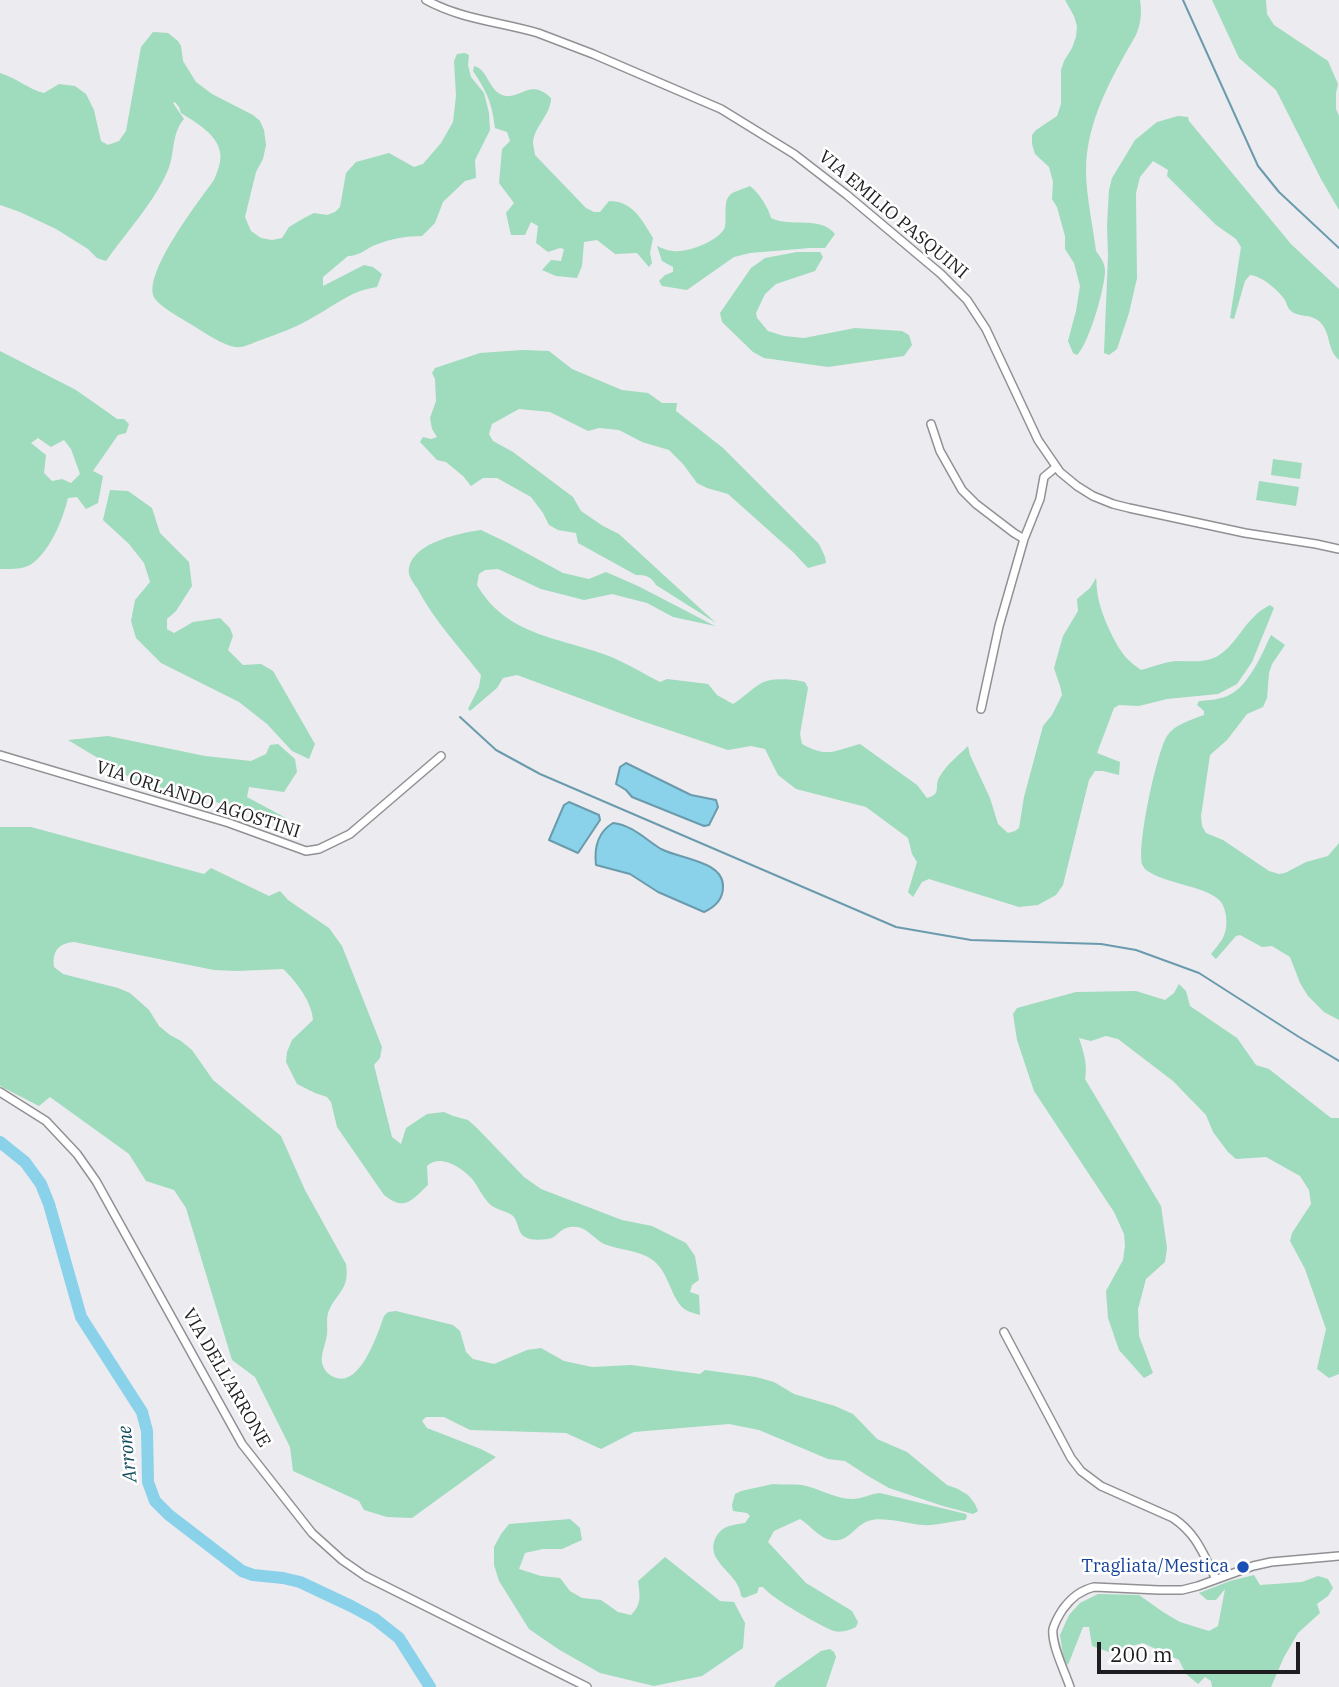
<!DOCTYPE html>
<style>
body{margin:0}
#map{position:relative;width:1339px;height:1687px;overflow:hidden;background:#ecebf0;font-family:"IBM Plex Serif",serif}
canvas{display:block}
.scale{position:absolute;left:1097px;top:1642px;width:203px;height:32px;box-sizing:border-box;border:4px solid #1e1d1f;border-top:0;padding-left:9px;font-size:21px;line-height:24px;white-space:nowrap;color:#1e1d1f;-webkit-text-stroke:5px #fff;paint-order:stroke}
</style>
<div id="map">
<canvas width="1339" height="1687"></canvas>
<div class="scale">200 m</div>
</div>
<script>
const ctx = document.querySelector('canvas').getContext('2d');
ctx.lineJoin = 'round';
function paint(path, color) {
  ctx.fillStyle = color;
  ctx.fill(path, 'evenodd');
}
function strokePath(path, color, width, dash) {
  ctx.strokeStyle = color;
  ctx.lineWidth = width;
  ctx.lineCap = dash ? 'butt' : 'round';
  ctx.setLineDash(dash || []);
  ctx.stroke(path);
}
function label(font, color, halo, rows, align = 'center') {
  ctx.font = font + ' "IBM Plex Serif",serif';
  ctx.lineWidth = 5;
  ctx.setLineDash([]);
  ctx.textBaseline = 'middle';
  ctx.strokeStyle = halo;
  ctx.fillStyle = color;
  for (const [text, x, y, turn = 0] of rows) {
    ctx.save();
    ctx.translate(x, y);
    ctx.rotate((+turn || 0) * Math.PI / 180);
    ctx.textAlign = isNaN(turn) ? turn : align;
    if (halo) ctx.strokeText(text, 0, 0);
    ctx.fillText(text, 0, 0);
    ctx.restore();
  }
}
const green = new Path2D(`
 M1065 0H1140C1142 13 1141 23 1136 35 1112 77 1086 121 1086 171 1086 194 1093 227 1096 251 1101 258 1105 263 1105 271 1105 287 1089 344 1077 355L1073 353 1068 341 1076 311 1080 286 1074 263 1065 249V236L1057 207 1052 199 1053 182 1049 167 1035 154 1032 144V135L1036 130 1057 116 1061 104V70L1064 61 1072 48 1076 37 1077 26 1074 16Z
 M1212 0H1266L1267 14 1274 25 1328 61 1338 84 1336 93V109L1339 116V210L1321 179 1276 90 1239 58Z
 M153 32 168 33 178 41 181 46 183 61 196 82 212 94 253 115 260 121 264 130 266 145 263 159 256 172 245 217 251 231 261 238 272 240 282 238 289 227 304 218 314 213 327 215 335 212 340 207 346 173 356 162 389 153 414 167 423 164 441 143 453 122 456 96 454 61 457 54 465 53 469 55 468 65 471 77 484 93 489 113 490 130 475 160 476 178 465 181 443 202 435 223 422 236C406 236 390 239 375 245 365 249 360 256 348 256L323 277V286L364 265 373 267 382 274 377 287C349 291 335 306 310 319 295 328 277 334 261 340 255 342 247 346 241 347 227 349 204 332 192 325 183 319 158 306 154 297 143 273 199 201 214 180 217 172 222 162 220 152 217 134 195 122 181 113L179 107 175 102 173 103 184 119C171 134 175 154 168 170 155 201 126 233 106 261L97 258 88 249 56 229 20 212 0 205V73C17 78 28 89 44 93L59 84 75 86 86 94 94 110 101 141 108 145 119 141 126 131 141 47Z
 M474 66C487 69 488 87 500 94 519 104 528 76 551 98 551 115 534 126 533 143 533 144 535 153 535 155L586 208 594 212H600L609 201C633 201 642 220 653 238L650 253 652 263 649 267 637 253 615 254 597 240 584 242 582 266 577 278 556 276 542 270 551 260 561 261 564 249 560 248 548 252 536 243 538 226 531 222 525 235H511L506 213 514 203 499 183 502 149 510 141 507 132 495 128C492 103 487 92 473 71Z
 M1178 116 1188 117 1189 121 1291 244 1339 289V360C1326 348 1332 335 1320 322 1311 313 1297 318 1290 310 1287 307 1287 304 1285 300 1278 290 1262 276 1250 275L1245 281 1234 319 1230 318 1241 247 1236 239 1216 225 1167 176 1168 170 1153 161 1140 177 1136 193 1137 278 1129 313 1117 349 1109 355 1104 353 1108 256 1107 225 1109 190 1112 178 1135 140 1157 122Z
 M750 186C759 193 768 207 771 218 790 228 820 215 835 234L825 248H810L750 253 734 257 687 290 662 286 659 281 665 275 673 272V267L662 261 657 246C662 248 668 251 673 251 687 253 720 241 725 227 727 218 723 201 730 195 734 191 744 189 750 186Z
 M797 252H820L823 257 815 271 776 284 765 294 756 313 757 318 768 331 784 336 804 338 855 328 902 331 909 335 912 345 904 356 828 367 764 358 753 352 722 322 720 313 751 268 765 258Z
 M522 350 549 351 572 369 622 390 648 393 662 403H677L676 411 723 448 819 544 825 557 826 563 808 568 793 552 728 494 707 488 697 483 683 464 669 450 642 442 619 430 599 428 588 431 550 412 519 409 492 424 489 434 493 441 513 452 573 497 581 511 603 526 619 534 716 623 656 585C651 576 646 575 636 575L578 543 576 533 558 530 549 525 543 513 531 497 497 478H483L471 486 463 476 446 462 437 460 420 442 423 437 431 439 437 437 432 429 430 418 436 401 435 379 432 373 435 368 480 353Z
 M0 351 76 390 113 416 117 419H124L129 424 126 433 118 435 93 471 103 476 98 503 86 509 77 497 68 498C63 519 51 549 33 563 24 570 11 569 0 569ZM38 438 51 447 64 440 71 449 80 474 71 483 62 479 52 481 44 473 46 455 31 443Z
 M1273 459 1302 463 1300 479 1271 475Z
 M1259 481 1299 487 1296 506 1256 500Z
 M110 490 128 491 152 508 160 533 189 562 192 586 176 611 167 619V629L174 633 193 622 220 618 230 628 233 636 228 650 243 665 261 664 273 671 315 744 309 759 292 751 267 724 239 702 161 663 136 638 131 621 135 600 150 582 144 563 129 544 103 520Z
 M481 530 508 543 563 573 589 579 606 572 638 586 715 626 673 617 647 603 612 594 584 600 541 589 498 569 485 570 479 574 477 585C506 635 557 637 606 655 625 662 642 673 660 682L667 679 708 684 717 695 733 704C743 698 750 690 760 684 770 677 794 679 805 682L808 688 800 734 802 744C827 758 834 751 860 744L917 785 927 798C943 794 933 786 940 776 947 764 959 755 968 746L970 755 990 798 998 824 1008 833 1015 831 1019 828 1024 797 1043 726 1052 715 1062 695 1060 686 1054 668 1063 636 1078 611 1077 599 1090 588 1096 578C1097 582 1096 585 1097 589 1098 607 1111 636 1121 651 1126 659 1133 664 1141 670 1153 667 1167 661 1178 661 1191 661 1203 663 1216 657 1237 646 1245 617 1270 605L1274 608 1252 662 1237 684 1218 694 1167 699 1139 706 1119 705 1114 708 1097 753 1120 762 1119 775 1103 771H1095L1089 780 1063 885 1056 895 1038 905 1019 907 929 879 922 882 913 897 908 892 917 862 912 854 908 838 866 807 796 789 778 775 765 749 751 746 728 750 636 719 517 675 503 678 497 688 470 711 468 709 479 687 481 675C459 647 434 620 417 588 414 584 410 578 409 574 406 544 459 533 481 530Z
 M1271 635 1285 645 1272 664 1269 673 1267 698 1263 707 1247 714 1227 740 1210 755 1201 816 1202 826 1206 833 1223 840 1269 871 1279 874 1285 873 1306 862 1328 856 1339 843V1020L1324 1012 1308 996 1300 983 1290 957 1272 946 1262 947 1240 935 1236 936 1216 959 1211 954C1222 941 1228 934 1226 916 1225 911 1224 905 1220 901 1208 887 1169 884 1151 873 1148 871 1145 870 1143 866 1135 852 1157 751 1167 736 1175 724 1191 720 1204 715V711L1197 705 1199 701C1209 700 1221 700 1231 694 1249 685 1263 652 1271 635Z
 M108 736 205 756 251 761 266 754 270 745 278 744 295 759 297 772 284 792 249 787 247 797 286 818 277 822 207 799 151 790 68 740Z
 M0 827H31L204 874 211 868 269 896 280 891 288 900 329 928 342 946 382 1047 380 1058 374 1065 392 1137 401 1144 406 1128 427 1114 444 1112 453 1116 468 1120 478 1129 524 1177 541 1189 622 1220 652 1226 686 1243 695 1256 699 1280 692 1285 690 1292 699 1295 700 1315C693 1313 685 1311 681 1306 668 1290 668 1268 648 1257 635 1250 621 1250 607 1245 593 1240 587 1224 570 1227 561 1228 558 1235 552 1238 545 1240 531 1241 525 1237 517 1233 519 1221 512 1215 506 1211 498 1210 492 1206 484 1200 479 1188 473 1180 463 1168 440 1153 427 1166L428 1185C412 1200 405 1212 384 1195L337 1127 331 1102 327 1097 315 1093 297 1084 286 1062 287 1052 292 1040 313 1020C312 1002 296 981 283 969L237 971 214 970 74 942C58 943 52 952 54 967L63 974 118 988 130 993 149 1010 159 1026 170 1035 181 1041 192 1050 213 1080 281 1136 305 1190 346 1264C350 1291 336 1292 328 1313 326 1320 328 1328 327 1334 326 1344 319 1357 323 1366 325 1371 329 1375 334 1377 360 1389 378 1333 384 1316L388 1312 396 1311 453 1325 460 1331 466 1352 473 1359 494 1364 527 1350 541 1348 564 1361 592 1367 631 1365 700 1374 705 1370 756 1377 774 1382 794 1394 835 1406 853 1414 877 1439 907 1452 947 1485 958 1489 968 1495 975 1504 978 1511 973 1514 943 1506 889 1488 868 1476 845 1461 828 1459 759 1430 729 1424 634 1432 601 1449 566 1433 470 1430 444 1417H426L422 1421 427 1428 481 1449 496 1457 412 1518 387 1517 364 1510 359 1501 293 1471 290 1447 255 1377 232 1360 186 1208 174 1190 146 1181 129 1154 50 1097 39 1106 0 1086Z
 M1179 984 1186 991 1190 1006 1237 1038 1256 1065 1269 1069 1331 1118H1339V1374L1329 1378 1317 1369 1326 1329 1305 1269 1290 1241 1292 1233 1311 1204 1309 1190 1300 1176 1266 1157 1236 1159 1228 1152 1213 1132 1206 1115 1173 1081 1118 1039 1106 1036 1091 1041 1079 1038C1083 1050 1088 1065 1085 1079L1161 1206 1167 1248 1165 1262 1146 1279 1138 1309 1139 1336 1153 1373 1144 1378 1119 1350 1108 1318 1106 1291 1123 1260 1125 1246 1124 1234 1114 1212 1034 1091 1017 1040 1013 1014 1017 1008 1076 992 1136 991 1165 1000 1174 993Z
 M773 1484C783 1485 793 1484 802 1485 819 1488 835 1499 852 1499 862 1499 870 1494 880 1493L966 1514 967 1517 965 1520C951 1521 936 1526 922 1525 908 1524 882 1516 868 1521 854 1526 849 1543 831 1540 819 1538 810 1525 800 1519L774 1531 768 1542 806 1583 852 1611 858 1622 856 1627C850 1630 841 1633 834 1631 820 1626 771 1598 763 1587H759L757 1593 744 1598 741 1596C740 1573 703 1562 716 1537 723 1525 733 1525 745 1523L750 1516 747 1513 733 1511 732 1505 735 1494 741 1491Z
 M570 1519 580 1528 582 1540 562 1549H543L525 1553 519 1569 541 1576 560 1578 570 1591 582 1598 601 1600 618 1612 631 1615C642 1604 640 1596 638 1581L665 1557 720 1601 734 1602 745 1623 743 1648 702 1676 654 1686 600 1673 558 1649 529 1629 499 1581 494 1565V1547L501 1534 509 1524Z
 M1254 1575 1260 1585 1302 1582 1318 1576 1328 1579 1333 1588 1328 1596 1317 1604 1320 1613 1298 1633 1284 1657 1271 1687H1212L1211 1681 1205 1677 1198 1684 1186 1674 1179 1660 1143 1643 1109 1652 1092 1646 1089 1627H1083L1068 1665 1064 1661 1060 1635 1069 1615 1080 1603 1098 1594 1139 1595 1163 1612 1180 1622 1209 1631 1218 1626 1225 1589 1216 1600H1207L1199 1593 1230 1581Z
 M830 1649 834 1652 836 1657 826 1687H774L777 1682 821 1651Z`);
const water = new Path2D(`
 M626 763 691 795 716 800 718 807 709 825 704 826 632 797 626 790 616 784 620 767Z
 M569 802 599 815 600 820 578 853 549 840 564 805Z
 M613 823C632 825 645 839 661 849 680 859 724 861 723 887 723 900 715 907 704 912L658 892 630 874 596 865C594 848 598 832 613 823Z`);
const stream = new Path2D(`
 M1183 0 1258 166 1279 192 1339 248
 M460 717 496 750 540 774 896 927 971 940 1101 944 1136 950 1199 973 1299 1037 1339 1061`);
const river = new Path2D(`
 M0 1142 25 1162 41 1184 49 1204 81 1317 142 1412 147 1431 148 1482 155 1501 169 1515 242 1571 253 1575 283 1578 300 1582 351 1606 375 1619 399 1638 430 1687`);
const minor = new Path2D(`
 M426 0C460 19 500 22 538 33L593 54 721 109 794 154 847 195 941 274 967 300 986 329 1038 440 1060 472 1077 486 1093 496 1113 504 1129 508 1245 533 1316 544 1339 549
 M931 424 940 451 962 490 976 504 1014 533 1024 539
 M981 709 999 626 1024 539 1040 499 1044 477 1056 467
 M0 755 229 823 306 851 319 849 350 834 441 756
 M0 1092 46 1121 77 1154 96 1181 242 1444 312 1533 342 1560 365 1576 587 1687
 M1004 1332 1071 1458 1081 1471 1101 1486 1173 1518C1197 1534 1203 1554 1216 1579
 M1070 1687C1065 1672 1051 1644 1053 1629 1055 1622 1059 1615 1063 1609 1071 1598 1081 1590 1094 1587L1159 1590H1182L1198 1586 1253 1566 1271 1562 1339 1556`);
const markers = [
 [1243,1567,7,"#1a4fb4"]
];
const streetNames = [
 ["VIA EMILIO PASQUINI",893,215,40],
 ["VIA ORLANDO AGOSTINI",198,800,18],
 ["VIA DELL'ARRONE",226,1378,60]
];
const transitNames = [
 ["Tragliata/Mestica",1229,1567]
];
const waterNames = [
 ["Arrone",128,1454,-96]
];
paint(green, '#9fdbbd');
paint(water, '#8ad1ea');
strokePath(water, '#6a9bad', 2);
strokePath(stream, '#6a9bad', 2);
strokePath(river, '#8ad1ea', 12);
strokePath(minor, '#919094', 10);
strokePath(minor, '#fff', 7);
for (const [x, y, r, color] of markers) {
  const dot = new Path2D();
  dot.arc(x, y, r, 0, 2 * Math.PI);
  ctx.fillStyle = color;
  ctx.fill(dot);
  strokePath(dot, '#fff', 2.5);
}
label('18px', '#1e1d1f', '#fff', streetNames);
label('18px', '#164399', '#fff', transitNames, 'right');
label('italic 19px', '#0d4b5d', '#fff', waterNames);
</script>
